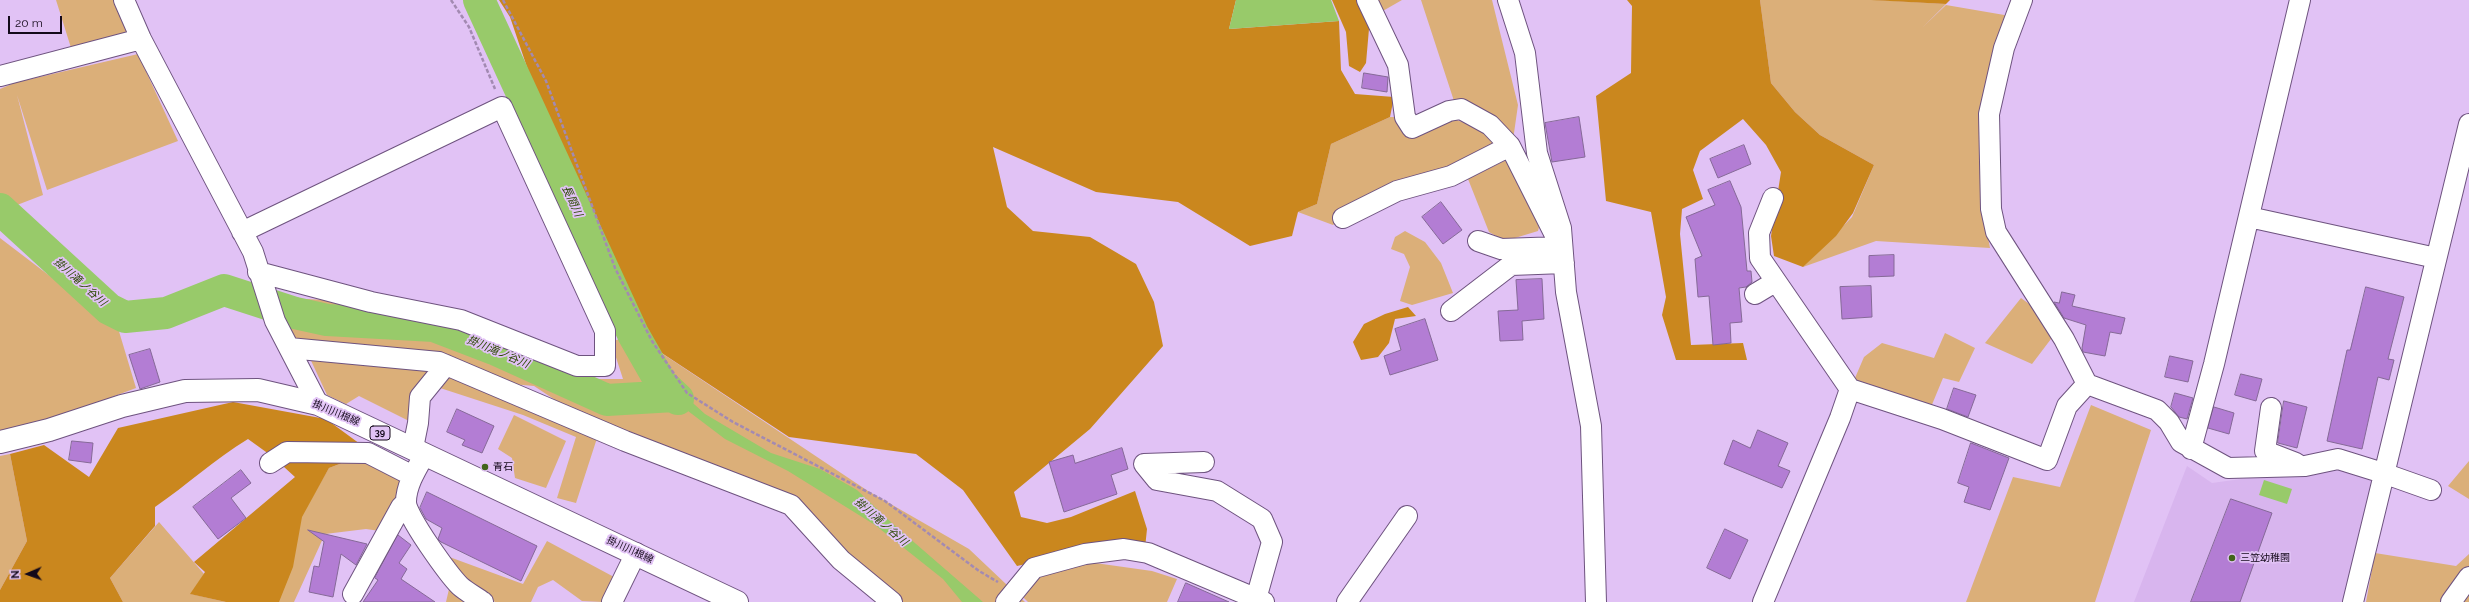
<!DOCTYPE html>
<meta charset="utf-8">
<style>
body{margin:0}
#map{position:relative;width:2469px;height:602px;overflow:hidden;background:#e1c2f5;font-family:Raleway,sans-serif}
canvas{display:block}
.north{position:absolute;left:8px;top:554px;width:40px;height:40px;-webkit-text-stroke:3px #e1c2f5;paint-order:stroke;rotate:268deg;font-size:11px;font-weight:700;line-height:16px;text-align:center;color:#14091a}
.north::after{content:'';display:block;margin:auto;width:14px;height:18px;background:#14091a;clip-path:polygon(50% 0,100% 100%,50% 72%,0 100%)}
.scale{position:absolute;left:8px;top:16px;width:54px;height:18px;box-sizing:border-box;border:2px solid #14091a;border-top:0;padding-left:5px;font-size:12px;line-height:14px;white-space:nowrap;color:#14091a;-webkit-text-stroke:3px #e1c2f5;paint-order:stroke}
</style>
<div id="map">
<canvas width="2469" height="602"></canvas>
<div class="north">N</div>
<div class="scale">20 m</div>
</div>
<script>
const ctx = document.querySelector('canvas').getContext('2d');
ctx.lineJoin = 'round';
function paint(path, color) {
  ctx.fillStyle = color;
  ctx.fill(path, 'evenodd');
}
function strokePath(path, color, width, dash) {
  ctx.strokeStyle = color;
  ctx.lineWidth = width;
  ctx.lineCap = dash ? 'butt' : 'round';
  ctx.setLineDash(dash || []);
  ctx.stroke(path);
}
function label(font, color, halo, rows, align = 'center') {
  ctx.font = font + ' Raleway,"Noto Sans JP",sans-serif';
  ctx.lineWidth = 3.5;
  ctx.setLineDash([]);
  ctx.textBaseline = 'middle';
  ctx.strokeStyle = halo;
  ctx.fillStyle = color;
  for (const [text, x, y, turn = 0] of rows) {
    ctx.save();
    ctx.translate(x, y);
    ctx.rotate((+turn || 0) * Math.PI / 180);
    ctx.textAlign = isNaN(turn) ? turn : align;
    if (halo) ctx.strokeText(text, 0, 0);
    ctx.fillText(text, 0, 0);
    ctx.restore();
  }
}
const built = new Path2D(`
 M2342 465 2376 474 2347 602H2134L2187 466 2212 483Z`);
const green = new Path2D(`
 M56 0H116L131 34 72 51Z
 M1376 0H1402L1381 12Z
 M1421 0H1492L1518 105 1513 140 1493 115 1454 101Z
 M1760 0H1877L1946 4 1923 27 1946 5 2016 17 1999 67 1980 196 1990 248 1876 241 1803 267 1852 217 1874 165 1820 135 1795 112 1771 83Z
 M138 54 178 141 47 190 17 95 43 195 17 205 0 195V89L14 83Z
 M1390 117 1451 118 1487 131 1497 143 1474 161 1381 187 1333 225 1298 212 1317 204 1331 144Z
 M1508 159 1539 227 1538 231 1505 241 1489 232 1468 179Z
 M1405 231 1425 242 1441 263 1453 293 1412 305 1400 301 1410 267 1404 254 1391 249 1395 237Z
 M0 238 118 328 136 388 0 439Z
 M283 298 395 303 584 379H623L611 342 633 334 868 491 969 549 1025 602H892L780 508 602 431 534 386 512 384 599 432 576 503 557 498 576 437 523 415 437 387 441 364 295 340 282 309Z
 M2021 298 2032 306 2054 335 2032 364 1985 343Z
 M1945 333 1975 348 1959 382 1943 378 1931 407 1858 382 1855 378 1864 357 1882 343 1934 358Z
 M307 352 437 367 413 423 359 396 346 404 327 395Z
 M2091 405 2151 430 2095 602H1966L2013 477 2060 487Z
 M514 415 566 441 546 488 515 478 512 458 498 449Z
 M371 452 409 471 380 531 366 529 325 534 294 602H278L299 520 329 468Z
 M10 454 27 541 0 590V456Z
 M2469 461V499L2448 486Z
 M159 522 204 574 191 594 226 602H123L110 578Z
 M547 541 614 577 603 602 582 601 553 580 538 587 531 602H495L453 566 444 555 523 584Z
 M2375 553 2456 566 2469 554V602H2366Z
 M1088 562 1152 571 1177 579 1167 602H1028L1022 596 1036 578Z
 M449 589 468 602H446Z`);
const forest = new Path2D(`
 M499 0H1236L1229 29 1339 21 1341 70 1355 94 1394 97 1390 117 1331 144 1317 204 1298 212 1292 236 1250 246 1178 202 1096 192 993 147 1007 207 1033 231 1090 237 1136 264 1154 302 1163 346 1090 429 1014 492 1021 517 1047 523 1071 517 1135 491 1147 529 1145 548 1089 550 1017 566 963 490 916 454 789 437 633 334 569 191 510 17Z
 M1332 0H1368L1371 6 1366 63 1360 72 1349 66 1346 32Z
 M1627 0H1760L1771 83 1795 112 1820 135 1874 165 1853 213 1836 236 1803 267 1774 256 1771 236 1781 172 1766 145 1743 119 1700 151 1693 170 1703 199 1682 209 1680 234 1691 345 1743 343 1747 360H1676L1662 315 1666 297 1651 212 1606 201 1596 96 1631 73 1632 6Z
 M1871 0H1950L1946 4Z
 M1408 307 1416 316 1395 319 1389 343 1378 357 1361 360 1353 342 1364 324 1385 314Z
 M233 402 326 419 371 452 329 468 302 517 293 567 279 602H226L190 594 205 572 194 562 295 477 273 457 248 439C215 459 187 485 155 507V526L110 578 123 602H0V590L27 541 10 454 44 445 89 477 118 428Z`);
const water = new Path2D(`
 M1236 0H1331L1339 21 1229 29Z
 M642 357 705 414 771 453 820 469 857 490 893 524 983 602H962L943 579 875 525 788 471 725 439 659 389Z
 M2264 480 2292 489 2287 504 2259 495Z`);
const river = new Path2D(`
 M479 0 633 334 661 383 678 399
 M0 209 109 309 125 317 166 313 224 290 295 313 327 320 434 326 494 349 607 400 674 396`);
const building = new Path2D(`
 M1364 73 1388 77 1387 92 1362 88Z
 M1579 117 1585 157 1552 162 1545 123Z
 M1744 145 1751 164 1718 178 1710 159Z
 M1730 181 1741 207 1747 271H1751L1752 282 1746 287 1739 288 1742 322 1730 323 1731 343 1713 345 1709 296 1698 297 1695 259 1702 256 1686 217 1715 205 1708 190Z
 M1441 202 1462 230 1443 244 1422 217Z
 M1894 255V276L1869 277V256Z
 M1542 279 1544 319 1522 321 1523 340 1500 341 1498 311 1518 310 1516 280Z
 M1871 286 1872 317 1842 319 1840 287Z
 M2366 287 2404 297 2388 359 2394 360 2389 380 2378 377 2362 449 2327 441 2347 350H2350Z
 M2062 292 2075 295 2072 306 2125 318 2121 334 2110 332 2105 356 2083 352 2082 348 2086 325 2064 318 2054 302 2059 303Z
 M1425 319 1438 360 1390 375 1384 356 1401 350 1395 329Z
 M150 349 160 382 140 389 129 355Z
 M2170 356 2193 361 2188 382 2165 377Z
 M2241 374 2262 379 2256 401 2235 395Z
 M1954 388 1976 395 1968 417 1947 409Z
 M2175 393 2193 398 2187 419 2179 417 2171 407Z
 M2284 401 2307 407 2297 448 2278 443Z
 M2214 407 2234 413 2229 434 2208 428Z
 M457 409 494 426 482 453 462 445 465 440 447 432Z
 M1758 430 1788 443 1778 466 1790 471 1782 488 1724 464 1733 440 1750 448Z
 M72 441 93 443 91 463 69 460Z
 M1971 443 2009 458 1990 510 1964 502 1969 487 1958 483Z
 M1122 448 1128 469 1111 475 1117 494 1064 512 1049 462 1073 455 1075 463Z
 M241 470 251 483 231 498 246 518 218 539 193 507Z
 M427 492 537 546 521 581 441 542 438 539 442 528 426 519 420 508Z
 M2231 499 2272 513 2240 602H2191Z
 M1725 529 1748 540 1730 579 1707 568Z
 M308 530 367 544 356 565 341 554 333 597 309 592 314 566 319 567 324 542Z
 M398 535 411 545 399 563 407 569 401 579 435 602H363L378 580 375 578Z
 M1186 583 1229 602H1178Z`);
const path = new Path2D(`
 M451 0 469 27 495 89
 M503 0 546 81 615 268 652 341 687 393 733 422 885 501 979 571 998 582`);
const minor = new Path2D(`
 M124 0 141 39 253 252 275 321 318 404
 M1367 0 1398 65 1405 117 1412 128 1449 111 1461 109 1490 125 1510 146 1561 247 1501 249 1478 241
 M1508 0 1525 53 1537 153 1561 228 1566 292 1591 426 1596 602
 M2022 0 2004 48 1989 114 1991 209 1996 232 2064 339 2087 384 2157 410 2169 422 2181 442 2228 468 2305 466 2338 459 2383 473 2431 490
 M0 76 141 39
 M1773 198 1759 233 1760 258 1850 389
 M2249 217 2436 258
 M1343 218 1397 191 1451 176 1510 146
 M242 232 502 107 605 331V366H577L461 320 371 302 258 272
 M1755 294 1775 282
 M1451 311 1511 265 1564 263
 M289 348 439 362 625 441 791 505 841 560 892 602
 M2271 408 2265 451 2296 463
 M413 448 418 423 420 397 446 365
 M2191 449 2214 364 2300 0
 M425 454C417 468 406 485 406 502 406 516 449 575 460 586 467 592 476 597 483 602
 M1204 462 1144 464 1157 480 1217 491 1262 519 1272 542 1256 599
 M270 463 287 452 368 453 413 476
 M353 594 401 507 406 502
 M612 602 636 553
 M1006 602 1034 568 1085 554 1124 549 1148 553 1264 602
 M1347 602 1407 516
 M1763 602 1840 418 1850 389 1942 419 2047 460 2067 406 2087 384
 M2353 602 2469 124
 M2451 602 2469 577`);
const major = new Path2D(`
 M0 442 49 430 122 406 185 391 258 390 318 404 737 602`);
const markers = [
 [485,467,4,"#41641b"],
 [2232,558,4,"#41641b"]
];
const shields = [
 [380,433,20]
];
const shieldNames = [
 ["39",380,433]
];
const streetNames = [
 ["掛川川根線",336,413,23],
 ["掛川川根線",630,550,25]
];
const poiNames = [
 ["青石",493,467],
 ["三笠幼稚園",2240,558]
];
const waterNames = [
 ["長間川",572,201,65],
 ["掛川滝ノ谷川",80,282,42],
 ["掛川滝ノ谷川",498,352,23],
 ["掛川滝ノ谷川",881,522,41]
];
paint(built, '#d8b5ee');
paint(green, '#dbaf79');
paint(forest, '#ca871e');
paint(water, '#98ca6a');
strokePath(river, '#98ca6a', 32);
paint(building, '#b37dd4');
strokePath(building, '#856997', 1);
strokePath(minor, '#6e537f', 22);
strokePath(major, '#6e537f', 24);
strokePath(path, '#a38ab2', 2.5, [4, 2]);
strokePath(minor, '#fff', 20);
strokePath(major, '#fff', 22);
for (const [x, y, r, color] of markers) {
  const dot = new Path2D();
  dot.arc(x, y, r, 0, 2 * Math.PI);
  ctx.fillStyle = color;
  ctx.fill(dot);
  strokePath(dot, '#e1c2f5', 1.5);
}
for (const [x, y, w] of shields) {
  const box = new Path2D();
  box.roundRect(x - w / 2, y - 7, w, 14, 3);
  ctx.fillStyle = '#e1c2f5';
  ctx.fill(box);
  strokePath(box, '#14091a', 1);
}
label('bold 9px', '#14091a', null, shieldNames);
label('10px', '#14091a', '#e1c2f5', streetNames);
label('10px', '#14091a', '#e1c2f5', poiNames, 'left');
label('italic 11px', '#2c4a03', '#e1c2f5', waterNames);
</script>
